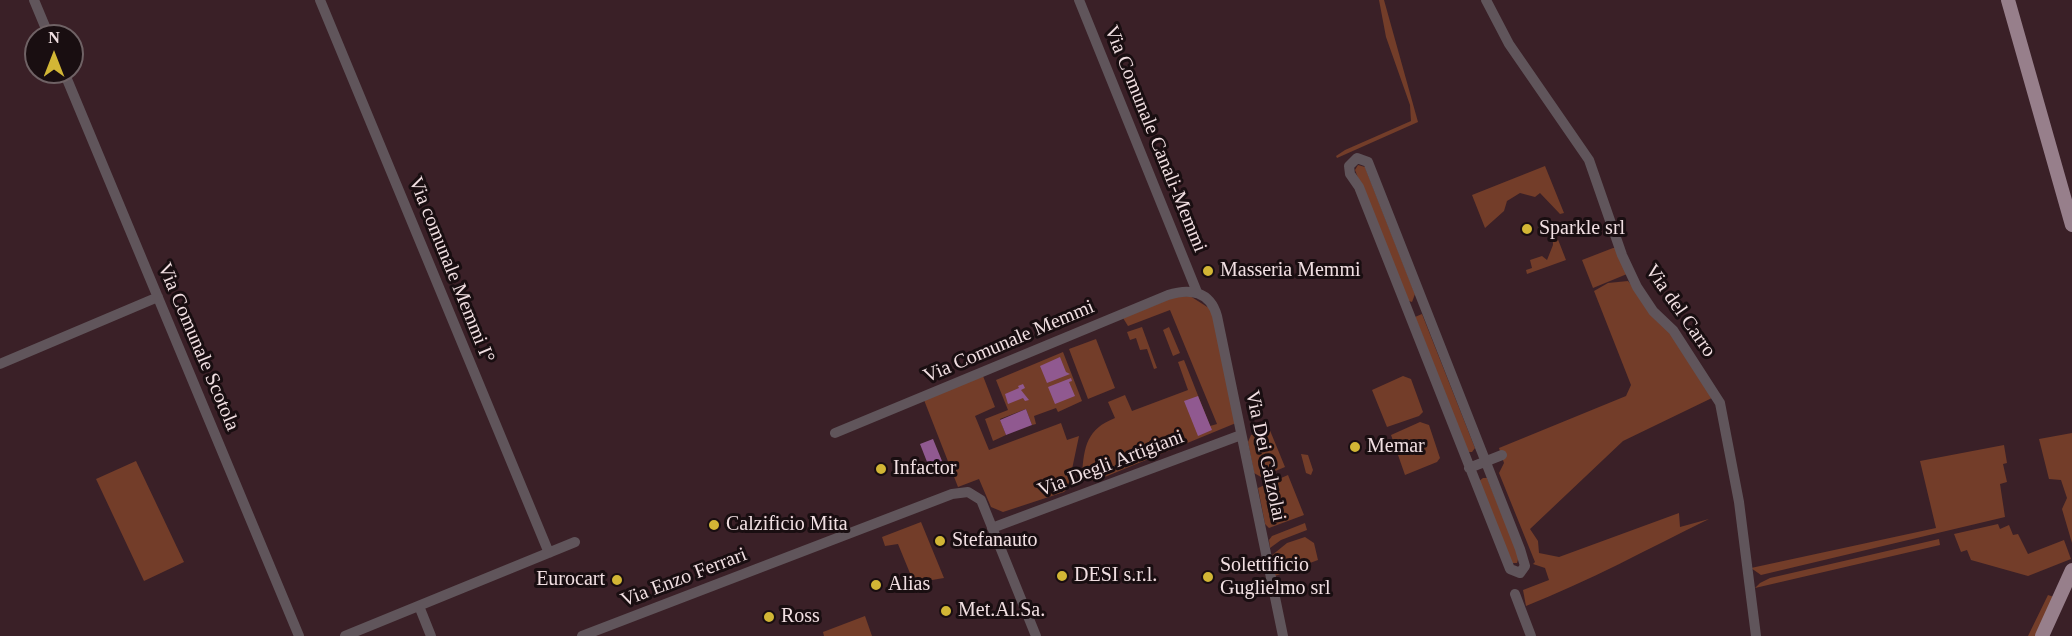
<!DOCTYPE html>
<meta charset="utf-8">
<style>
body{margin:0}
#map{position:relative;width:2072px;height:636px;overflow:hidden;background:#3a2027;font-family:"Times New Roman",serif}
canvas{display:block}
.north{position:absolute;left:24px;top:24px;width:60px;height:60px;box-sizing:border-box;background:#190e11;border:2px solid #6f6265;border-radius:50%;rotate:0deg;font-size:16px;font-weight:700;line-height:24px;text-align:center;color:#f1dfe2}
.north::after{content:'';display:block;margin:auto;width:21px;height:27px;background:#d2b635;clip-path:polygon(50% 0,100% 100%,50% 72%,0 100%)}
</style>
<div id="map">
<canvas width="2072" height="636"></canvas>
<div class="north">N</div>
</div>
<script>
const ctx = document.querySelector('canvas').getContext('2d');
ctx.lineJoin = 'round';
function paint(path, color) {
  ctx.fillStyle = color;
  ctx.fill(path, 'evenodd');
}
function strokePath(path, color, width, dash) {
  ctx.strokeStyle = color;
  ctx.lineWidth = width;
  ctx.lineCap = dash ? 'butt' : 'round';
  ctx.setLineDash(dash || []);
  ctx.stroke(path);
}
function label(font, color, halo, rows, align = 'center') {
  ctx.font = font + ' "Times New Roman",serif';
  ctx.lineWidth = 6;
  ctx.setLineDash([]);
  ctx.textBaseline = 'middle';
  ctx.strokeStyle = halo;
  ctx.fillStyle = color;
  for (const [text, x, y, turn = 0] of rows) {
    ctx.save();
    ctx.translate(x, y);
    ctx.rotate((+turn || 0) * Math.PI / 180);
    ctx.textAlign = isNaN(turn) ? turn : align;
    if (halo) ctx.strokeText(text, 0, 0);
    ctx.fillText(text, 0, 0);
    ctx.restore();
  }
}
const green = new Path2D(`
 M1379 0H1384L1418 122 1337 158 1336 156 1345 150 1411 121 1410 105 1386 37Z
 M1358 165 1365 167 1415 294 1412 302 1406 300 1355 170Z
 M1545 166 1564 213 1560 214 1540 193 1535 197 1520 193 1507 201 1504 211 1485 228 1472 195Z
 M1552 224 1566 260 1527 274 1526 270 1532 268 1530 260 1542 256 1547 260 1553 245Z
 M1613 248H1616L1627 274 1593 288 1582 260Z
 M1628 281 1669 329 1714 397 1623 441 1530 529 1538 541 1539 553 1559 557 1679 513 1680 527 1709 519C1648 549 1589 581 1526 606L1523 590 1549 580 1545 568 1533 564 1535 562 1499 473 1504 463 1499 448 1626 396 1631 385 1594 291 1608 283Z
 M1190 296 1212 310 1236 423 1095 481 1086 479 1082 475C1084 446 1087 429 1115 418L1108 402 1125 395 1132 411 1188 390 1178 362 1184 360 1210 426 1217 424 1170 310 1128 326 1123 318 1174 297Z
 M1422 314 1475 448 1472 452H1468L1415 317Z
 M1142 327 1157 368 1154 369 1147 349 1140 350 1136 338 1130 340 1127 332Z
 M1169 327 1180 353 1173 356 1163 330Z
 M1096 339 1115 388 1088 399 1069 349Z
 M1063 352 1082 401 1058 412 1056 408 1034 416 1036 424 1032 425 1026 409 1000 419 1006 435 993 441 985 419 1008 410 996 380Z
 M983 376 995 407 975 416 989 450 1061 423 1067 440 1079 436 1068 488 1064 492 1003 512 991 507 979 479 958 487 924 400Z
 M1403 376 1411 379 1423 412 1419 416 1387 427 1372 390Z
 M1420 422 1429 425 1440 458 1437 462 1405 475 1391 435Z
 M1269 428 1285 467 1261 477 1254 473 1248 442 1251 435Z
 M2072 433V543L2062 509 2067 498 2061 480 2049 479 2039 439Z
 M2004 445 2007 463 2003 464 2007 482 2000 484 2005 517 1761 575 1751 568 1936 528 1920 461Z
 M1301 454 1308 455 1313 470 1311 475 1306 473Z
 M136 461 184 562 144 581 96 479Z
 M1288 475 1304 515 1269 528 1265 524 1258 488Z
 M1483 478H1487L1519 556 1517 563H1511L1479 481Z
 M921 522 944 578 914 583 898 544 885 546 882 537Z
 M1305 523 1307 530 1281 540 1270 548 1269 540 1272 536Z
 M1998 524 2000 529 2009 525 2013 535 2018 534 2028 554 2064 540 2071 559 2028 576 1971 560 1967 550 1961 552 1954 534Z
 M1305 537 1314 543 1318 560 1275 576 1271 556 1287 543Z
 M1939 539 1940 545 1755 588 1760 583 1770 578Z
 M2048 595 2054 597 2035 636H2028Z
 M865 616 872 636H824L823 632Z`);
const water = new Path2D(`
 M1060 357 1066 372 1070 374 1047 383 1040 366Z
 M1071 378 1072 381 1069 382 1075 396 1055 404 1048 387Z
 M1023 384 1025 388 1021 390 1029 400 1025 401 1023 398 1008 404 1005 394 1019 388 1018 386Z
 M1198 396 1212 430 1198 436 1184 401Z
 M1026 409 1032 425 1006 435 1000 420Z
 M933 439 942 461 929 467 920 444Z`);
const minor = new Path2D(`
 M34 0 49 36
 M320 0 549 553
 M1079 0 1197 292
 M1486 0 1509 44 1589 160 1622 255 1637 287 1653 311 1673 330 1720 403 1739 502 1756 636
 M64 72 299 636
 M1357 158 1368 162 1520 549 1525 566 1520 573 1510 569 1359 187 1350 174 1349 166Z
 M0 364 158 297
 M835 433 1168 295C1190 288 1210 291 1217 316L1283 636
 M1469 468 1502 455
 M992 528 1241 435
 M1515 594 1531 636
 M419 606 431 636
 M345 636 575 542
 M582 636 952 494 968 492 981 500 1036 636`);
const major = new Path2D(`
 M2008 0 2072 225
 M2042 636 2072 570`);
const markers = [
 [1527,229,6,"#d2b635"],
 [1208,271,6,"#d2b635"],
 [1355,447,6,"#d2b635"],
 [881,469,6,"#d2b635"],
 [714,525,6,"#d2b635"],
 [940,541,6,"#d2b635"],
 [1062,576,6,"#d2b635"],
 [1208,577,6,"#d2b635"],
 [617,580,6,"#d2b635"],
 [876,585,6,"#d2b635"],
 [946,611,6,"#d2b635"],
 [769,617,6,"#d2b635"]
];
const streetNames = [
 ["Via Comunale Canali-Memmi",1155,139,68],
 ["Via comunale Memmi I°",451,270,68],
 ["Via del Carro",1680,311,55],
 ["Via Comunale Memmi",1009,342,-23],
 ["Via Comunale Scotola",198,347,67],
 ["Via Dei Calzolai",1265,456,78],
 ["Via Degli Artigiani",1111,464,-21],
 ["Via Enzo Ferrari",684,578,-21]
];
const poiNames = [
 ["Sparkle srl",1539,229],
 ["Masseria Memmi",1220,271],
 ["Memar",1367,447],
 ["Infactor",893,469],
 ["Calzificio Mita",726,525],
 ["Stefanauto",952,541],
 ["Solettificio",1220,566],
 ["Guglielmo srl",1220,589],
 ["DESI s.r.l.",1074,576],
 ["Eurocart",605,580,"right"],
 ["Alias",888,585],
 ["Met.Al.Sa.",958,611],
 ["Ross",781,617]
];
paint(green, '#733d29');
paint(water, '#905990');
strokePath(minor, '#60555b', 10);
strokePath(major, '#977f8b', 14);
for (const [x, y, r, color] of markers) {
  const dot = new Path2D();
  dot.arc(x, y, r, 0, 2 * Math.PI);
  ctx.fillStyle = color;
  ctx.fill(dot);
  strokePath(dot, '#190e11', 2);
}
label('20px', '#f1dfe2', '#190e11', streetNames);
label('20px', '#f1dfe2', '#190e11', poiNames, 'left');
</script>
